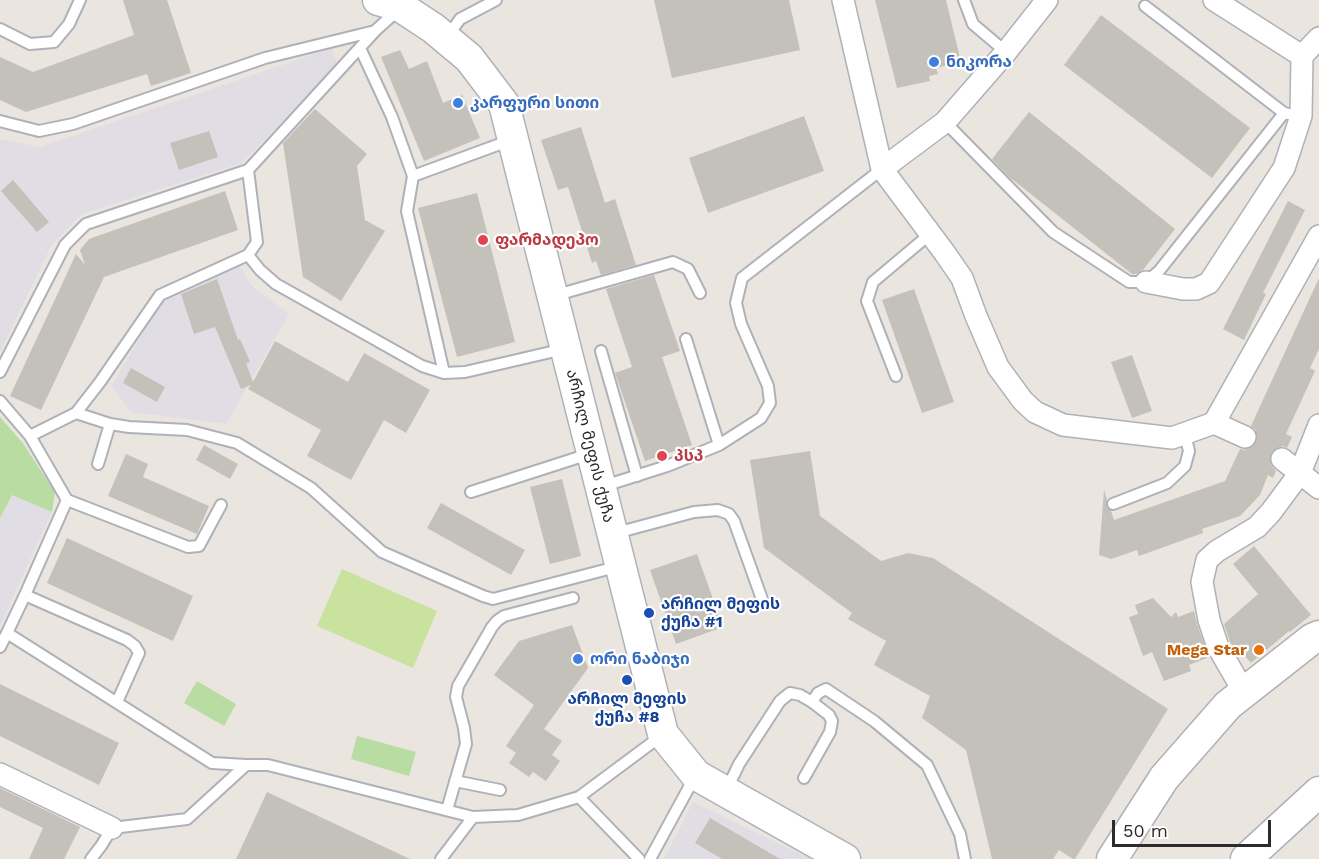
<!DOCTYPE html>
<meta charset="utf-8">
<style>
body{margin:0}
#map{position:relative;width:1319px;height:859px;overflow:hidden;background:#ebe5df;font-family:"Work Sans",sans-serif}
canvas{display:block}
.scale{position:absolute;left:1112px;top:820px;width:159px;height:27px;box-sizing:border-box;border:3px solid #2b2b2b;border-top:0;padding-left:8px;font-size:18px;line-height:21px;white-space:nowrap;color:#2b2b2b;-webkit-text-stroke:4px #fff;paint-order:stroke}
</style>
<div id="map">
<canvas width="1319" height="859"></canvas>
<div class="scale">50 m</div>
</div>
<script>
const ctx = document.querySelector('canvas').getContext('2d');
ctx.lineJoin = 'round';
function paint(path, color) {
  ctx.fillStyle = color;
  ctx.fill(path, 'evenodd');
}
function strokePath(path, color, width, dash) {
  ctx.strokeStyle = color;
  ctx.lineWidth = width;
  ctx.lineCap = dash ? 'butt' : 'round';
  ctx.setLineDash(dash || []);
  ctx.stroke(path);
}
function label(font, color, halo, rows, align = 'center') {
  ctx.font = font + ' "Work Sans","Noto Sans Georgian",sans-serif';
  ctx.lineWidth = 4.5;
  ctx.setLineDash([]);
  ctx.textBaseline = 'middle';
  ctx.strokeStyle = halo;
  ctx.fillStyle = color;
  for (const [text, x, y, turn = 0] of rows) {
    ctx.save();
    ctx.translate(x, y);
    ctx.rotate((+turn || 0) * Math.PI / 180);
    ctx.textAlign = isNaN(turn) ? turn : align;
    if (halo) ctx.strokeText(text, 0, 0);
    ctx.fillText(text, 0, 0);
    ctx.restore();
  }
}
const industrial = new Path2D(`
 M332 48 337 64 242 163 82 214 51 246 0 352V139L40 147Z
 M239 265 251 285 289 314 226 424 131 412 111 386 165 296Z
 M12 495 52 512 0 626V518Z
 M693 802 811 859H664Z`);
const green = new Path2D(`
 M0 417 22 442 55 492 52 512 12 495 0 518Z
 M197 681 236 704 224 726 184 703Z
 M357 736 416 752 409 776 351 759Z`);
const pitch = new Path2D(`
 M342 569 437 611 413 668 317 626Z`);
const building = new Path2D(`
 M123 0H167L191 73 151 86 147 74 26 112 0 100V57L33 72 134 35Z
 M654 0H789L800 50 672 78Z
 M875 0H946L961 62 936 68 938 74 929 76 930 81 897 88Z
 M1101 15 1250 128 1212 178 1064 65Z
 M400 50 409 69 427 61 443 103 462 95 480 138 424 161 381 57Z
 M315 109 367 154 357 166 365 220 385 231 341 301 303 277 283 143Z
 M1029 112 1175 229 1143 270 1136 274H1132L1008 176 992 159Z
 M804 116 824 171 708 213 689 158Z
 M581 127 605 203 615 199 636 265 601 275 596 261 592 263 568 187 558 190 541 140Z
 M209 131 218 157 179 170 170 143Z
 M13 180 49 222 37 232 1 191Z
 M225 191 238 230 104 277 41 410 10 396 76 254 85 265 80 250 89 239Z
 M477 193 515 342 457 357 418 208Z
 M1288 201 1305 210 1263 293 1266 294 1244 340 1223 329Z
 M654 275 680 351 662 357 692 445 645 461 615 373 632 367 606 289Z
 M1319 278V349L1310 368 1315 371 1286 434 1292 437 1287 448 1283 446 1277 447 1272 452 1270 457V464L1276 471 1273 478 1268 475 1260 495 1240 516 1202 529 1203 533 1139 556 1137 550 1111 559 1099 555 1104 490 1107 500 1106 506 1111 511 1114 520 1225 481 1240 449 1247 450 1253 447 1256 443 1258 435 1255 429 1251 426Z
 M217 279 238 340 240 339 250 362 246 363 253 382 275 341 348 382 364 353 430 390 406 433 384 420 351 480 307 456 321 430 248 389 251 385 241 389 215 327 194 334 181 294Z
 M914 289 954 402 922 413 882 300Z
 M1132 355 1152 411 1132 418 1111 362Z
 M131 368 165 387 157 402 123 383Z
 M204 445 238 464 230 479 196 460Z
 M810 451 820 516 881 561 908 553 933 558 1168 709 1075 859H1073L1059 850 1053 859H992L966 750 922 718 930 696 874 665 886 641 848 619 852 613 764 548 750 460Z
 M126 454 148 464 143 477 209 506 197 534 108 496Z
 M562 479 581 556 550 564 530 487Z
 M441 503 525 550 511 575 427 528Z
 M67 538 193 596 173 641 47 583Z
 M1254 546 1311 615 1290 632 1289 631 1251 663 1237 647 1233 648 1230 642 1224 624 1258 594 1233 564Z
 M697 554 723 627 676 644 650 570Z
 M1153 598 1171 617 1176 612 1178 617 1194 611 1197 624 1209 657 1189 665 1191 671 1164 681 1152 652 1143 656 1129 617 1138 614 1135 605Z
 M572 625 588 668 544 729 562 741 552 755 560 761 546 781 533 772 529 777 509 763 516 753 506 746 534 705 494 675 519 641Z
 M0 684 119 743 99 785 0 736Z
 M0 788 80 827 64 859H29L43 828 0 807Z
 M267 792 410 859H236Z
 M710 818 780 859H722L695 843Z`);
const streetTunnel = new Path2D(`
 M1245 437 1282 459`);
const lane = new Path2D(`
 M964 0 973 24 1006 52
 M1145 6 1284 113 1289 114
 M0 29 30 44 54 42 69 24 80 0
 M446 39 460 19 496 0
 M360 48 392 117 413 176 407 211 444 373
 M0 121 39 131 73 124 265 58 375 31
 M945 122 1053 232 1129 282H1146L1159 271 1284 113
 M413 176 511 140
 M248 255 260 270 276 284 422 366 444 373 465 372 564 349
 M553 296 673 262 688 269 700 293
 M686 339 719 445
 M601 351 637 476
 M0 372 65 245 86 224 248 170 376 30 397 11
 M896 376 867 301 873 282 930 234
 M0 401 30 436 67 500 25 595 7 633 212 763 246 765
 M76 413 110 424 129 427 187 430 237 443 311 488 382 552 483 596 493 599 620 566
 M30 436 76 413 100 382 160 295 248 255 257 242 248 170
 M98 464 110 424
 M601 487 667 466 719 445 761 418 770 403 768 386 741 324 736 303 742 278 882 169
 M471 492 589 454
 M67 500 188 547 199 546 221 505
 M1113 504 1167 483 1185 466 1189 451 1185 434
 M616 533 694 512 718 510 729 514 734 521 763 602
 M25 595 127 640 135 646 139 653 117 702
 M0 647 7 633
 M812 702 818 693 826 689 874 721 927 765 960 834 965 859
 M455 781 500 790
 M727 789 739 764 780 701 790 693 800 695 812 702 829 715 832 721 830 732 804 778
 M579 797 639 859
 M447 810 466 744 464 728 456 697 458 686 492 627 497 621 504 616 573 598
 M91 859 101 846 112 828 187 819 246 765H268L473 817
 M441 859 473 817 518 815 579 797 661 736
 M650 859 694 778`);
const street = new Path2D(`
 M843 0 882 169 944 252 962 278 976 316 998 367 1023 401 1035 412 1063 425 1172 438 1214 423 1319 236
 M1214 0 1302 56
 M882 169 945 122 1006 52 1047 0
 M1146 282 1183 289H1196L1209 283 1284 168 1301 116 1302 56 1319 38
 M1214 423 1245 437
 M1282 459 1319 488
 M1244 692 1218 647 1209 620 1202 582 1207 560 1217 551 1257 527 1271 512 1300 473 1319 425
 M0 774 112 828`);
const secondary = new Path2D(`
 M378 0 401 7 433 28 469 58 504 104 663 734 696 775 845 859
 M1112 859 1164 778 1228 705 1312 639 1319 636
 M1246 859 1319 792`);
const markers = [
 [934,62,6,"#3f7fe0"],
 [458,103,6,"#3f7fe0"],
 [483,240,6,"#e0444e"],
 [662,456,6,"#e0444e"],
 [649,613,6,"#1a4fb4"],
 [1259,650,6,"#e8710a"],
 [578,659,6,"#3f7fe0"],
 [627,680,6,"#1a4fb4"]
];
const shopNames = [
 ["ნიკორა",946,62],
 ["კარფური სითი",470,103],
 ["ორი ნაბიჯი",590,659]
];
const healthNames = [
 ["ფარმადეპო",495,240],
 ["პსპ",674,456]
];
const streetNames = [
 ["არჩილ მეფის ქუჩა",590,446,76]
];
const transitNames = [
 ["არჩილ მეფის",661,604],
 ["ქუჩა #1",661,622],
 ["არჩილ მეფის",627,699,"center"],
 ["ქუჩა #8",627,717,"center"]
];
const foodNames = [
 ["Mega Star",1247,650]
];
paint(industrial, '#e0dee4');
paint(green, '#b8dca1');
paint(pitch, '#c9e29e');
paint(building, '#c4c0ba');
strokePath(streetTunnel, '#c5c0bb', 21, [21, 10]);
strokePath(lane, '#afb1ba', 14);
strokePath(street, '#afb1ba', 24);
strokePath(secondary, '#afb1ba', 33);
strokePath(lane, '#fff', 10);
strokePath(street, '#fff', 21);
strokePath(secondary, '#fff', 30);
for (const [x, y, r, color] of markers) {
  const dot = new Path2D();
  dot.arc(x, y, r, 0, 2 * Math.PI);
  ctx.fillStyle = color;
  ctx.fill(dot);
  strokePath(dot, '#fff', 2);
}
label('bold 16px', '#366cbe', '#fff', shopNames, 'left');
label('bold 16px', '#be3a42', '#fff', healthNames, 'left');
label('16px', '#2b2b2b', '#fff', streetNames);
label('bold 16px', '#164399', '#fff', transitNames, 'left');
label('bold 16px', '#c56008', '#fff', foodNames, 'right');
</script>
